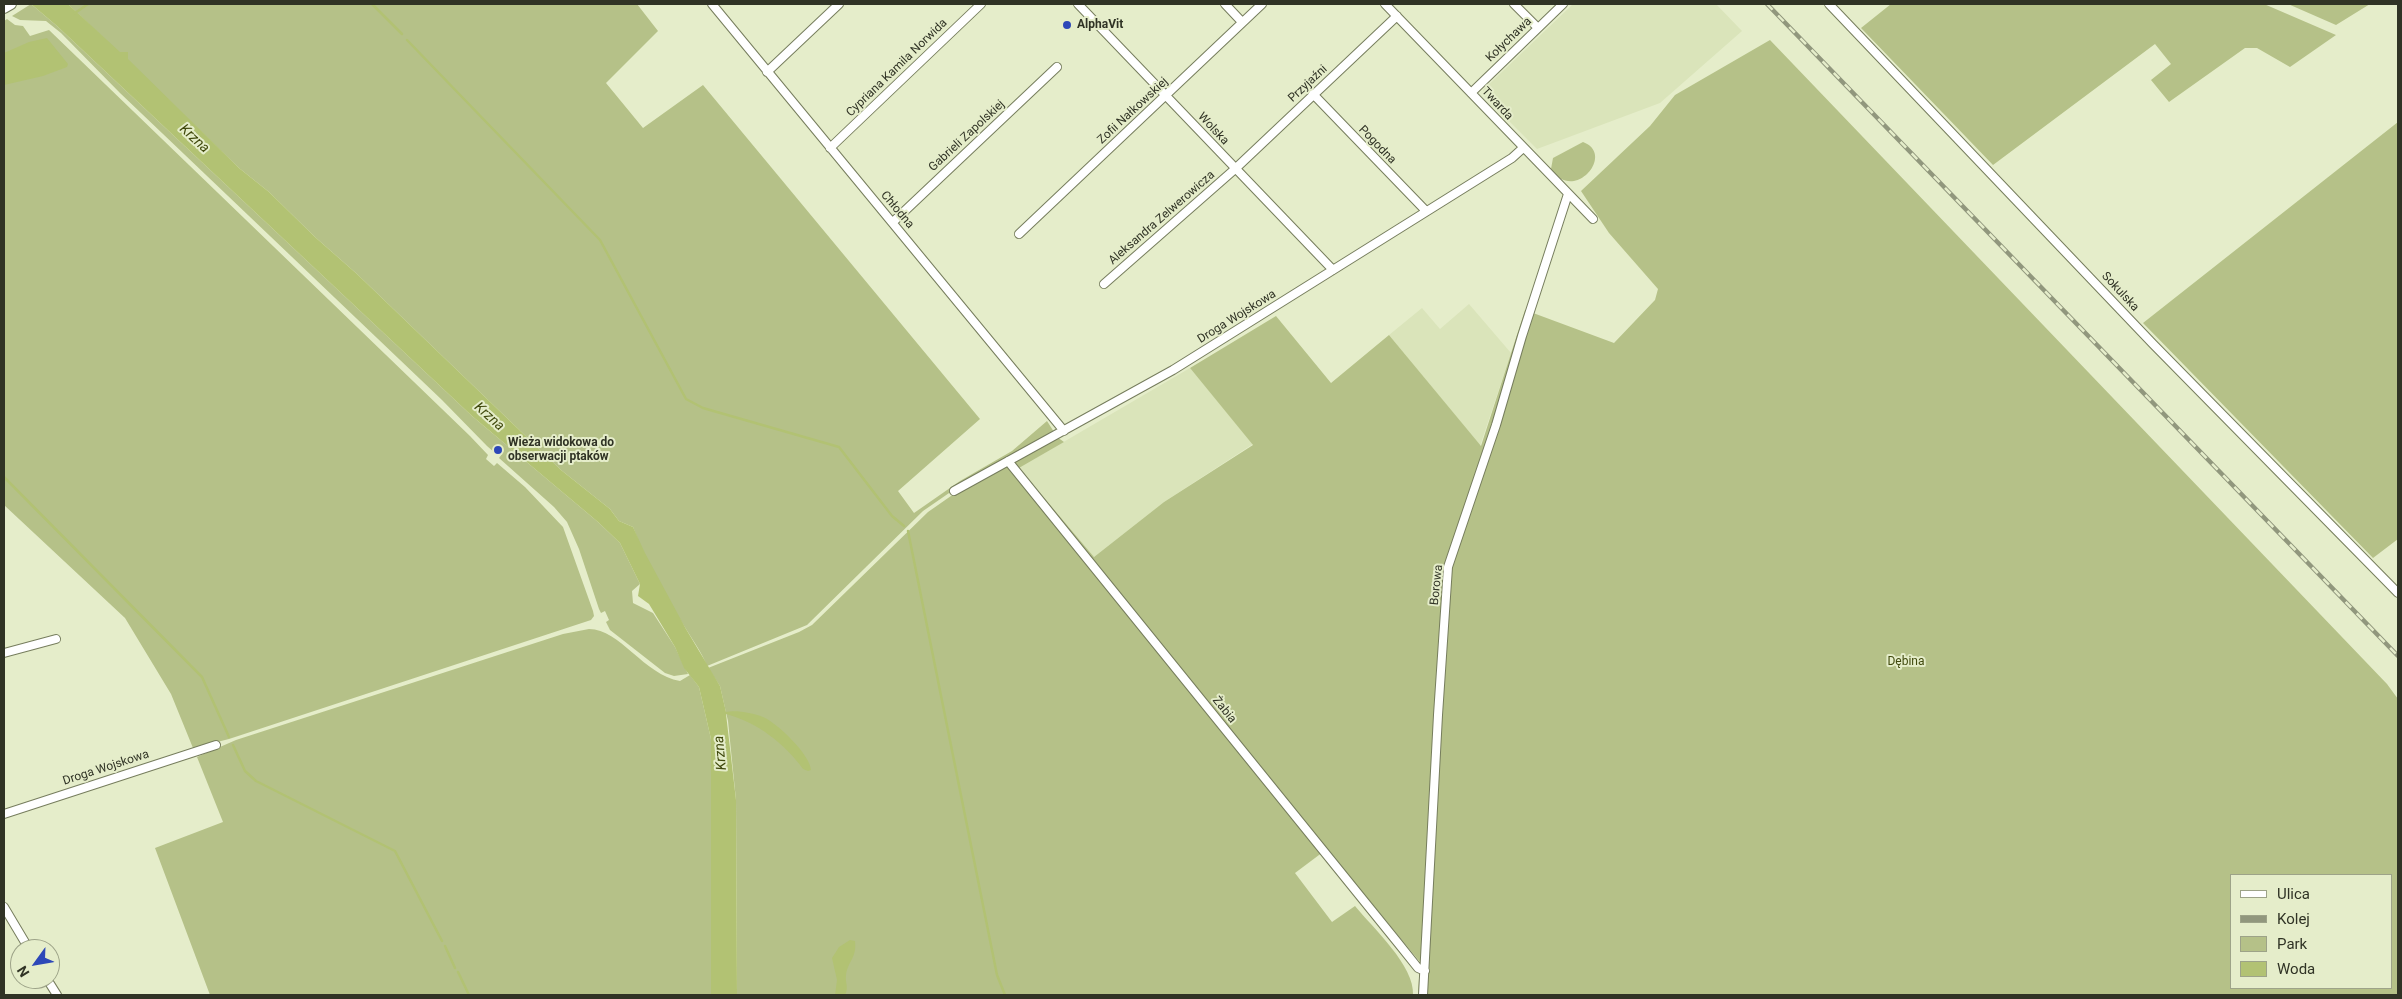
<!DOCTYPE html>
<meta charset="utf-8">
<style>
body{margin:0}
#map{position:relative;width:2402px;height:999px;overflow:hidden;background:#e5edca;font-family:Roboto,sans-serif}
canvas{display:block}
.frame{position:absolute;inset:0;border:5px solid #303325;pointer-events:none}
.legend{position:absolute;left:2230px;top:874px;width:162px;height:115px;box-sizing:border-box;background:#e5edca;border:1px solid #9da388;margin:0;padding:6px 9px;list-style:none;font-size:15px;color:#303325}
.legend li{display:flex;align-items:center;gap:10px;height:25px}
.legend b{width:25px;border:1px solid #9da388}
.north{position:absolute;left:10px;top:939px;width:50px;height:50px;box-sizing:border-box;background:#e5edca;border:1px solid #9da388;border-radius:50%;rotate:238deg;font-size:14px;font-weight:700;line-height:20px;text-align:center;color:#303325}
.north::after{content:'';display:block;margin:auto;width:18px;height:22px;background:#2d48b8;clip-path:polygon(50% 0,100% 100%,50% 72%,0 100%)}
</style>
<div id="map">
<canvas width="2402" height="999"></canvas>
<div class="frame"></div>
<ul class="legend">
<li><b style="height:6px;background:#fff"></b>Ulica</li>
<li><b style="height:6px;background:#91977d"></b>Kolej</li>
<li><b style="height:14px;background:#b5c188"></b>Park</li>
<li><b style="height:14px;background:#b2c273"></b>Woda</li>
</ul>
<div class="north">N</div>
</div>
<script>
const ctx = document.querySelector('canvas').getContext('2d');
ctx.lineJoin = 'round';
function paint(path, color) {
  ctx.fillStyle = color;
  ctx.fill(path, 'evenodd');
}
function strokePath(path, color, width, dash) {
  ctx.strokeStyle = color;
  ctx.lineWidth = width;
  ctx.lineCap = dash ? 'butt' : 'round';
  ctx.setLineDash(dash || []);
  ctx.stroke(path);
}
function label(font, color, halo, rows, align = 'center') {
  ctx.font = font + ' Roboto,sans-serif';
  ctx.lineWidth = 4;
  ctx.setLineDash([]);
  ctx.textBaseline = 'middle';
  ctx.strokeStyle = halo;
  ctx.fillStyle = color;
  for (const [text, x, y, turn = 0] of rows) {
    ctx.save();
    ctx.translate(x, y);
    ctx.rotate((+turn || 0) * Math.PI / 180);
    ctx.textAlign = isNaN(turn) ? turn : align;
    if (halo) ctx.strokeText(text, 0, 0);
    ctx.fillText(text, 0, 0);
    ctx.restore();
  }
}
const built = new Path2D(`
 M1573 4H1716L1742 31 1660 103 1537 149 1483 95V90Z
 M1469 304 1511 353 1480 446 1389 335 1422 308 1440 329Z
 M1190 368 1253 444 1164 502 1094 557 1019 468Z`);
const green = new Path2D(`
 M31 4 57 26 472 416 598 522 620 543 640 584 632 591 633 603 653 613 675 647 688 674 674 676 665 673 610 630 606 622 609 620 605 611 601 613 599 609 579 549 567 522 554 507 499 458 502 454 498 451 495 453 487 446 442 400 120 93 61 33 46 21 20 20 12 16Z
 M68 4H637L658 31 606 83 643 128 703 85 980 419 898 491 914 513 960 481 1012 451 1047 421 1054 432 952 491 923 511 807 625 707 666C702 653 694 642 686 629 667 598 646 562 633 527L619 521 610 509 561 470 357 274 315 237 269 192 239 168Z
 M1891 4H2264L2336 35 2290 67 2257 48H2245L2169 102 2151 80 2171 64 2155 44 1993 165 1861 28Z
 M2288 4H2370L2336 25Z
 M7 19 15 25 23 26 30 36 49 30 470 436 488 455 486 459 494 466 497 463 525 487 563 527 593 611 594 616 591 620 229 739 193 748 171 694 125 618 4 505V21Z
 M1770 40 2387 684 2398 699V995H1418L1420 962 1327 849 1295 873 1332 922 1355 906C1373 928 1415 966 1413 995H737L736 800 728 721 720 686 708 668 799 632 812 625 928 512 961 489 1057 437 1064 442 1019 468 1094 557 1164 502 1253 445 1190 368 1276 316 1331 383 1389 335 1481 446 1525 310 1614 343 1655 300 1658 289 1609 233 1581 191 1650 126 1675 95ZM2231 875H2391V988H2231Z
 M2398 122V539L2373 558 2143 323Z
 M1583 142C1616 154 1574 204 1551 169L1553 158Z
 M589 629C620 629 644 675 680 681L690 675 699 687 711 739V995H210L155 848 223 822 197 757 236 740 563 634Z`);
const water = new Path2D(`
 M31 4H68L120 52H128V59L239 168 269 192 315 237 357 274 561 470 610 509 619 521 633 527 645 553 686 629 720 686 726 712C736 710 753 713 763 717 776 722 810 754 811 770L808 771 803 769C785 744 757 722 726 714L736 800 737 995H711V739L699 687 684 668 675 647 649 604 638 596 640 584 620 543 598 522 472 416 57 26Z
 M47 38 68 64 67 67 43 76 4 85V53L29 42Z
 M850 940 855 941C857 958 848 961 846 975 845 983 849 987 845 995H835L837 980 832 958 839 947Z`);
const stream = new Path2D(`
 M372 4 402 34
 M75 13 88 4
 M407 40 600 240 686 399 703 408 839 447 892 516 904 526
 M4 477 202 677 229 737
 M908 531 997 975 1005 995
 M233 745 245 771 256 781 395 851 442 941
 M445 946 455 968
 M458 972 469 995`);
const street = new Path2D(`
 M712 4 1064 431
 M1078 4 1333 270
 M1225 4 1242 22
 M1385 4 1593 219
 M1514 4 1538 28
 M1829 4 2153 344 2398 593
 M767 72 839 4
 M1471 93 1563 4
 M1313 94 1426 211
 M830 148 981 4
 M893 222 1057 67
 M1019 234 1262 4
 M1104 284 1235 169 1397 16
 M1008 461 1398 943 1418 968 1425 971
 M954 491 1173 370 1512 158 1523 148
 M4 653 56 639
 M4 814 216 745
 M4 907 29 949
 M47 979 57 995
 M1423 995 1438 715 1448 567 1496 425 1522 336 1568 194`);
const secondary = new Path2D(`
 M4 8 11 4`);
const rail = new Path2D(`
 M1767 4 2398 656`);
const markers = [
 [1067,25,5,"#2d48b8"],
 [498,450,5,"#2d48b8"]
];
const poiNames = [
 ["AlphaVit",1077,25],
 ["Wieża widokowa do",508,443],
 ["obserwacji ptaków",508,457]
];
const streetNames = [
 ["Kołychawa",1509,40,-44],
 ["Cypriana Kamila Norwida",897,68,-44],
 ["Przyjaźni",1308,84,-43],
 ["Twarda",1497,104,47],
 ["Zofii Nałkowskiej",1133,111,-43],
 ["Wolska",1213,129,47],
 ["Gabrieli Zapolskiej",967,136,-43],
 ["Pogodna",1377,145,46],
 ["Chłodna",897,210,50],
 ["Aleksandra Zelwerowicza",1162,218,-41],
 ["Sokulska",2120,292,47],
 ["Droga Wojskowa",1237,317,-32],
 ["Borowa",1437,585,-84],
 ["Żabia",1224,710,51],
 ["Droga Wojskowa",106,768,-18]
];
const parkNames = [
 ["Dębina",1906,662]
];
const waterNames = [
 ["Krzna",194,139,43],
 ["Krzna",489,417,42],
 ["Krzna",721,753,-95]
];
paint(built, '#dae4ba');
paint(green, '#b5c188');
paint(water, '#b2c273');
strokePath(stream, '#b2c273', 2.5);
strokePath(street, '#767d5d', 10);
strokePath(secondary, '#767d5d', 12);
strokePath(street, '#fff', 8);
strokePath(secondary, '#fff', 10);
strokePath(rail, '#91977d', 4.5);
strokePath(rail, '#e5edca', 2.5, [8]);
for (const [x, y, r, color] of markers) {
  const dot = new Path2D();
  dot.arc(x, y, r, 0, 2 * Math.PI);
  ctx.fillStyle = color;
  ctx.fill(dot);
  strokePath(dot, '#e5edca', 2);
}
label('bold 12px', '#303325', '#e5edca', poiNames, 'left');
label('12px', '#303325', '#e5edca', streetNames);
label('12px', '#414a0e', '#e5edca', parkNames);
label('italic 14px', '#40490d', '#e5edca', waterNames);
</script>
